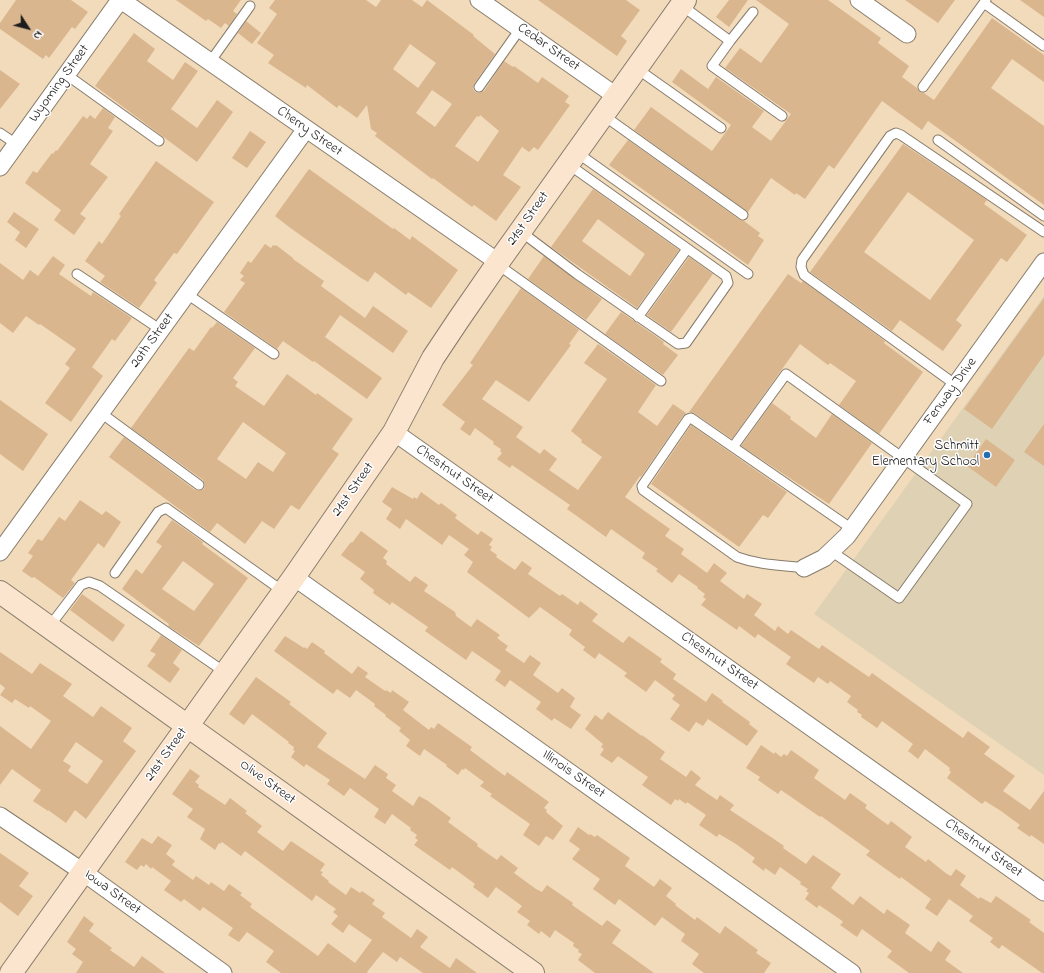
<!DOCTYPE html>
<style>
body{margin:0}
#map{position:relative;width:1044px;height:973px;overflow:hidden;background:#f2dbbb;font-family:"Indie Flower",sans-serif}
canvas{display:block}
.north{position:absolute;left:8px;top:8px;width:40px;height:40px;-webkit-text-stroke:3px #fff;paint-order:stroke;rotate:126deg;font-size:11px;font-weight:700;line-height:16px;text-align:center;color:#1c1c1c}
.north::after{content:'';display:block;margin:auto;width:14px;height:18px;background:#1c1c1c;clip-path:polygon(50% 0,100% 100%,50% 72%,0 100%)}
</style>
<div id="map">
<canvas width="1044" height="973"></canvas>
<div class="north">N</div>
</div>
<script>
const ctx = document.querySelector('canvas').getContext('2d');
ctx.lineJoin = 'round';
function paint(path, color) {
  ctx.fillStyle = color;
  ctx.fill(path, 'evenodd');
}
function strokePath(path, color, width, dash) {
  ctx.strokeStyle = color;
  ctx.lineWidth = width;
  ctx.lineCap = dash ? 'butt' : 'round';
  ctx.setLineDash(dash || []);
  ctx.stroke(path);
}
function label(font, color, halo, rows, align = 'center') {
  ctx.font = font + ' "Indie Flower",sans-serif';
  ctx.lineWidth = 3;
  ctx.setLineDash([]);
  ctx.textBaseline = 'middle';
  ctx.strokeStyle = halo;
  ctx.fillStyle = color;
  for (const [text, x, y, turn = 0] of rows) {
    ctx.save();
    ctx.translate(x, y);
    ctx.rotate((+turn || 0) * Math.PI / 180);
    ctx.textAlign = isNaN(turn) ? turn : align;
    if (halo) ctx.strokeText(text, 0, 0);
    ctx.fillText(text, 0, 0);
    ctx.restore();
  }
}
const built = new Path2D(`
 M1044 296V775L814 614Z`);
const building = new Path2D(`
 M16 0H71L88 12 75 29 72 27 49 58 46 55 43 59 0 29V23Z
 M176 0H241L233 11 237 14 229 26 225 23 221 28 208 19 206 21Z
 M275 0H366L376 7 381 0H412L422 7 427 0 474 35 473 36 495 54 474 84 473 89 475 92 479 93 484 91 504 61 513 67 514 66 538 83 542 77 569 96 565 102 570 105 538 150 534 147 529 152 522 147 503 175 521 187 496 221 474 205 472 207 433 178 432 179 375 136 377 133 371 129 367 105 357 118 339 105 337 108 307 85 306 88 268 63 274 55 257 43 277 14 269 8ZM410 44 436 63 418 88 393 69ZM432 90 452 104 435 127 416 113ZM480 115 499 131 478 162 455 146 477 116 479 117Z
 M538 0H626L640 10 621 36 627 41 617 56Z
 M729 0H748L729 27 716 17Z
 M756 0H828L881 38 878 43 909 66 902 77 917 88 920 92 924 93 934 100 992 18 1044 55V82L1012 59 991 88 1044 126V205L928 121 922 130 882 101 834 169 829 165 805 199 796 193 795 195 771 178 748 212 634 130 651 107 712 151 731 125 672 82 681 69 708 89 716 77 764 111 752 127 771 141 791 114 725 68 740 48 761 63 789 24Z
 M905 0H955L938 23Z
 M1020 0H1044V17Z
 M246 21 261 33 252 44 238 33Z
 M134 33 155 49 147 61 173 80 185 62 198 71 171 109 197 128 217 100 233 112 197 162 95 86Z
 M0 70 20 84 0 109Z
 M103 108 115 117 108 128 113 131 90 164 108 177 80 214 86 218 74 235 54 220 61 210 25 183 33 171 37 173 52 153 53 154 56 150 57 151 83 116 87 119 90 115 95 119Z
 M250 131 266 142 247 168 232 158Z
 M628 140 740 220 744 221 760 233 758 236 764 240 748 265 609 165Z
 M903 144 987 200 984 204 1027 235 1007 262 1001 258 956 320 962 325 943 351 900 320 892 331 810 272ZM908 192 974 240 930 300 864 252Z
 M156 161 214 202 177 254 174 253 154 280 157 283 139 308 100 282 105 276 85 261 99 241 102 244 121 216 119 214Z
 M309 169 393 229 394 228 410 240 412 236 458 270 431 308 408 292 406 295 375 272 368 282 361 278 289 227 275 216Z
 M593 189 679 250 637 308 551 247ZM598 219 645 254 630 276 582 241Z
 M14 212 39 229 26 248 15 240 20 232 7 222Z
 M265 244 271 248 273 245 275 246 276 245 293 258V259L324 281 321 286 365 318 373 306 408 331 393 353 340 315 325 337 382 378 367 399 314 361 313 362 283 341 277 349 224 312 245 283 240 280 244 276 240 273 248 261 251 263Z
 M53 256 65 265 59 274 91 296 93 292 132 318 115 341 112 339 92 367 103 376 71 422 45 403 70 368 65 364 76 349 40 324 39 325 26 316 13 333 0 323V263L23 280 30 270 38 276Z
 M544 256 602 299 586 320 528 279Z
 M689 257 713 274 671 332 647 315Z
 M788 274 801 283 803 281 885 341 884 343 923 372 879 434 839 405 856 381 830 363 828 365 800 344 732 439 694 413 689 412Z
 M521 288 579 330 569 344 571 345 529 402 496 380 482 399 523 427 516 437 540 454 544 449 557 459 549 470 578 490 602 457 581 442 582 440 571 431 607 379 584 363 598 344 656 385 638 412 657 426 673 404 686 413 683 416 641 477 640 476 625 497 670 529 665 536 684 549 681 554 707 573 714 563 727 573 720 581 744 599 747 594 762 604 754 615 775 631 778 626 788 634 791 630 819 649 822 645 869 677 872 673 963 738 968 731 990 747 984 754 1015 776 1003 791 1030 810 1044 791V844L1031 835 1030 837 1017 828 1020 825 1001 811 985 801 982 804 947 778 951 772 949 770 950 768 925 749 918 759 908 751 913 744 882 721 877 728 861 717 862 715 857 712 858 710 847 702 851 696 830 681 828 684 818 677 814 683 786 664 791 657 758 634 755 638 739 626 737 630 701 605 706 599 703 597 705 594 697 588 698 587 679 574 672 583 656 571 658 569 642 558 645 553 611 529 606 537 567 509 570 505 512 465 510 468 497 459 502 453 500 451 501 449 493 444 494 442 475 428 470 436 460 429 465 422 442 405 473 365 470 363Z
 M1044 298V355L992 429 964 409Z
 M621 312 664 342 663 344 678 355 663 375 605 334Z
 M217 322 255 348 233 378 238 382 235 386 264 406 287 374 316 395 317 393 353 419 332 449 339 454 299 510 291 505 274 529 262 521 245 544 217 523 210 532 109 457 124 437 195 490 199 491 204 489 205 485 203 480 131 428 189 348 194 351 211 327 212 328ZM243 422 286 453 273 472 258 462 246 479 217 459Z
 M0 400 48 434 23 471 0 454Z
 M772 403 791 417 790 419 816 438 832 414 872 443 829 504 741 446Z
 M1044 424V466L1024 452Z
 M691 425 787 492 768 518 763 515 739 547 651 484Z
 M986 439 1015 460 996 487 967 466Z
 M392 487 413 499 414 497 417 499 421 492 439 505 441 503 457 515 455 518 478 535 481 531 493 539 489 545 492 547 490 550 497 555 496 557 515 570 522 561 532 568 528 574 560 596 562 594 578 605 580 601 598 614 592 621 623 643 629 636 662 659 660 662 676 674 673 679 706 702 712 693 723 701 722 702 750 722 749 724 758 731 747 746 708 719 703 726 696 722 689 732 670 719 680 705 672 699 675 695 655 680 646 692 624 676 627 673 599 653 595 659 583 650 585 647 569 635 572 630 540 607 529 618 467 572 473 562 464 555 469 549 449 535 442 545 406 519 400 529 386 519 392 509 382 502Z
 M80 500 102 515 106 511 121 522 104 548 98 543 71 580 75 583 63 598 34 577 32 578 22 571 33 556 28 553 38 539 42 541 59 517 65 521Z
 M172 520 203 542 202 544 248 578 199 646 168 626 169 624 122 589 136 569 142 574 162 546 156 542ZM183 561 214 584 194 611 162 589Z
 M361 531 388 551 383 558 387 561 386 564 410 582 415 576 428 585 424 591 455 612 456 616 471 627 477 619 500 635 497 638 508 646 505 650 524 663 530 655 541 663 533 675 558 693 562 688 575 698 570 707 581 715 571 729 554 718 552 721 536 709 541 702 510 680 505 687 495 680 501 671 472 651 466 660 425 631 428 627 392 602 390 605 373 593 374 590 360 579 365 572 341 555 351 542 352 543Z
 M82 594 125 625 113 642 70 610Z
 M161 635 182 650 173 663 180 669 170 683 147 666 156 654 150 651Z
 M285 636 304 648 305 647 307 649 312 642 325 651 324 653 352 674 358 666 368 673 365 677 385 691 386 690 391 693 392 690 409 702 403 710 429 730 431 727 434 729 438 723 472 747 470 750 505 776 507 772 549 802 544 808 547 810 546 812 563 826 553 840 546 836 539 846 523 835 530 824 490 796 492 794 480 786 484 782 465 768 464 770 462 769 458 775 446 766 447 765 424 749 420 756 406 746 410 740 399 731 401 728 385 716 386 715 374 706 375 704 356 690 350 698 337 689 333 694 274 651Z
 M0 652 32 674 40 663 72 684 63 696 93 717 101 706 132 728 123 741 136 751 86 819 75 810 66 823 48 810V811L33 801 41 790 12 769 0 785V726L31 749 51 721 30 706 29 708 15 699 12 703 0 695 5 688 0 684ZM76 742 103 761 87 784 68 771 71 766 63 761Z
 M256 677 291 702 289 704 327 733 317 747 365 779 375 765 388 774 386 778 396 785 392 791 413 806 419 796 428 801 451 818 448 822 478 844 477 846 497 860 501 855 518 868 514 873 536 889 542 892 547 885 573 903 572 905 602 926 607 920 621 930 612 943 654 973H595L578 960 582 954 578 952 579 950 573 946 574 943 555 930 550 938 541 931 539 934 527 925 530 921 517 912 522 906 496 887 488 898 473 887 475 884 452 867 450 870 414 845 418 840 415 838 417 835 410 830 411 828 392 814 385 824 374 817 379 809 350 788 344 796 327 784 330 780 306 764 304 767 291 757 295 751 293 750 294 747 288 743 289 742 252 714 244 725 229 714Z
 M608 712 642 736V735L665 752 660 759 686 777 691 770 701 778 695 785 717 800 720 795 734 805 730 810 774 839 784 846 783 848 806 864 813 855 841 874 831 888 853 905 860 896 884 914 887 909 910 925 905 933 931 952 938 941 951 951 945 960 963 973H909L887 957 892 951 862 929 857 937 840 925 843 922 841 920 819 905 817 908 805 899 809 893 806 891 808 889 800 884 801 882 780 867 775 875 765 868 764 871 752 862 755 858 736 844 719 834 717 837 699 825 706 815 687 802 686 804 679 799 678 801 675 799 671 805 642 785 648 777 618 756 612 763 600 755 604 749 601 747 603 744 585 729 595 715 602 720Z
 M761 745 774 754 775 752 781 757 784 754 787 756 791 750 819 770 814 778 845 800 850 793 867 805 865 808 888 825 891 821 912 837 905 847 926 862 928 859 947 874 951 876 956 869 966 876 960 885 979 899 980 897 991 903 996 896 1031 920 1029 922 1044 933V973H1042L1002 945 999 949 990 942 993 938 969 921 973 916 949 899 937 916 925 908 931 899 901 877 900 879 866 855 870 851 821 816 820 817 781 790 778 794 758 780 760 777 746 768Z
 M190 769 200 776 195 782 199 785 198 787 225 805 230 798 247 811 245 813 262 826 257 832 283 851 291 841 325 864 320 871 323 872 321 875 329 881 328 882 346 895 351 887 360 893 362 891 375 900 372 904 385 913 382 917 411 938 417 929 428 937 420 947 450 968 456 958 477 973H423L400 957 397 962 383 952 367 972 368 973H281L266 962 274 951 247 932 239 942 228 935 233 928 203 907 200 911 184 899 181 902 164 890 171 881 152 867 151 869 146 864 144 867 141 865 137 870 125 862 142 838 152 844 158 836 172 845 166 854 175 861 172 865 193 880 196 876 209 885 211 882 224 891 229 884 242 893 240 895 252 904 250 907 318 956 328 943 355 963 372 940 349 924 343 933 331 924 338 916 333 912 336 909 316 895 312 901 245 851 241 856 222 842 220 844 219 843 215 850 200 839 205 829 187 817 193 809 172 794Z
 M578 827 589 835 590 834 595 837 597 835 630 858 625 866 654 887 660 879 672 888 666 896 676 904 675 905 695 920 697 917 720 934 725 926 758 950 756 953 771 963 764 973H704L692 964 699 954 681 941 685 934 662 917 655 926 619 899 615 905 593 889 600 879 572 859 580 849 569 841Z
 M0 853 29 873 19 886 33 896 18 916 0 902Z
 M84 916 94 924 89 931 112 948 110 950 134 967 142 956 165 973H76L83 962 72 954 76 949 67 942Z`);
const lane = new Path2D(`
 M984 3 1044 46
 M681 5 730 41 712 66 782 116
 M730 41 753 12
 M210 62 250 6
 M636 68 721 128
 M67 75 159 141
 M479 87 520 29
 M923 87 986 0
 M603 115 743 215
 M0 133 16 144
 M938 140 1044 216
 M576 152 748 274
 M520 231 577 274 678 344 686 343 728 283 726 276 568 164
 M497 264 661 381
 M77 274 161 330
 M187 294 274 354
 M638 317 687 249
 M956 385 804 275 801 267 802 260 890 136 896 133 901 135 1044 232
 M101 413 199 485
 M733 447 691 418 688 419 642 486 643 490 737 557C759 565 781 565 804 568
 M831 551 899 598 967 504 786 374 733 447 852 529
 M115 573 158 512 166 508 284 592
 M49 627 81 585 89 582 100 586 226 673`);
const street = new Path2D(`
 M121 0 498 262
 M479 0 616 96
 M859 0 907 34
 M0 167 120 0
 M394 432 1044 892
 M0 552 306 129
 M804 568 824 558 847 536 1044 262
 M294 577 852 973
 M0 816 83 872 223 973`);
const secondary = new Path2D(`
 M0 592 533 973
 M11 973 294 577 394 432 433 358 459 319 497 264 685 0`);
const markers = [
 [987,455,4,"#1f6fb2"]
];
const streetNames = [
 ["Cedar Street",548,48,35],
 ["Wyoming Street",60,84,-54],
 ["Cherry Street",309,132,35],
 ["21st Street",529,219,-55],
 ["20th Street",153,341,-54],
 ["Fenway Drive",951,392,-54],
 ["Chestnut Street",454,475,35],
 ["21st Street",354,490,-55],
 ["Chestnut Street",719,662,35],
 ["21st Street",167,755,-54],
 ["Illinois Street",573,775,35],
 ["Olive Street",267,783,36],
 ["Chestnut Street",983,849,35],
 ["Iowa Street",112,893,36]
];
const poiNames = [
 ["Schmitt",979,447],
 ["Elementary School",979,463]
];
paint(built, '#dfd2b4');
paint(building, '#dab68e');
strokePath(lane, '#877c6c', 11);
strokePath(street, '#877c6c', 19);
strokePath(secondary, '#877c6c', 24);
strokePath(lane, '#fff', 9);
strokePath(street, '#fff', 17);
strokePath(secondary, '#fbe5cf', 22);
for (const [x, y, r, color] of markers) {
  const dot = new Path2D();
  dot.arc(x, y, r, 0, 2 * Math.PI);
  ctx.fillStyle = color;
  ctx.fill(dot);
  strokePath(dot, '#fff', 1.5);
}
label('14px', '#1c1c1c', '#fff', streetNames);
label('14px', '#1c1c1c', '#fff', poiNames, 'right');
</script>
